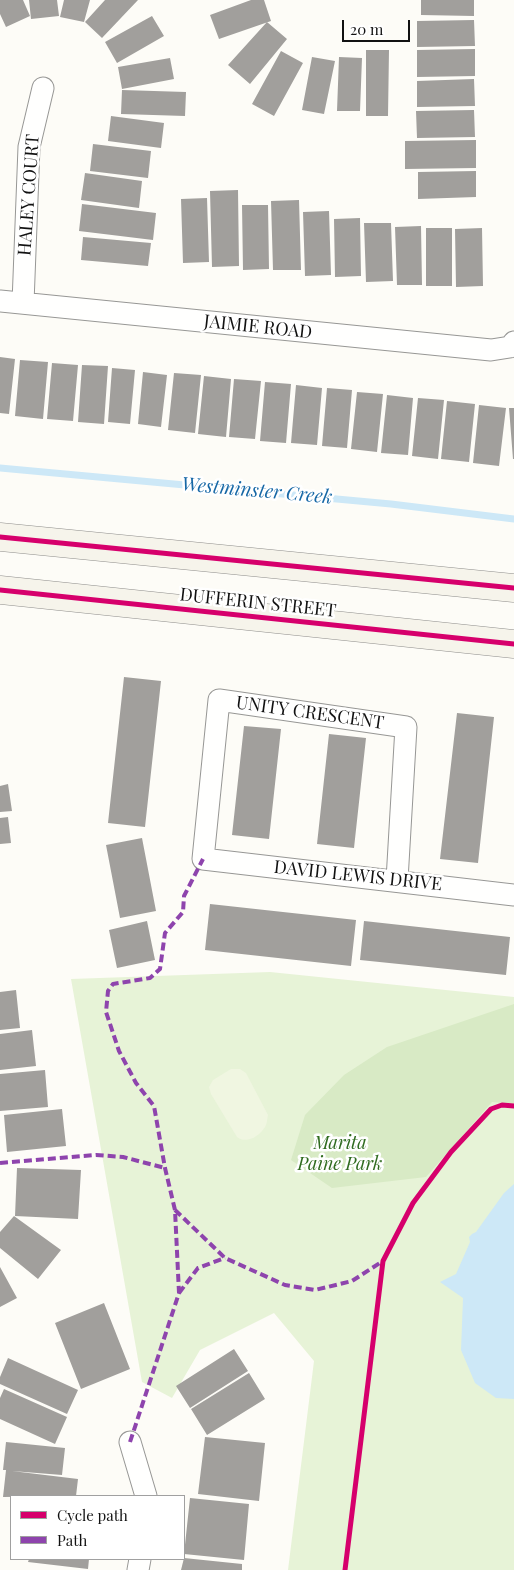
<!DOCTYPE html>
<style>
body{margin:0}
#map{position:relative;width:514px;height:1570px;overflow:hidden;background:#fdfcf7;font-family:"Playfair Display",serif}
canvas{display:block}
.legend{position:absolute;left:10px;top:1495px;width:175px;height:65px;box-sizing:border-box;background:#fff;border:1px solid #a0a0a0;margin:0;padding:6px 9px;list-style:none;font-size:15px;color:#111}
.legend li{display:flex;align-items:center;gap:10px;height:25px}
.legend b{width:25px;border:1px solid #a0a0a0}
.scale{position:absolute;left:342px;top:20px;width:68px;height:22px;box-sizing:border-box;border:2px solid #111;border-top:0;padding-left:6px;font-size:15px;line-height:18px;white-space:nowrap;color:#111;-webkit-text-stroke:4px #fff;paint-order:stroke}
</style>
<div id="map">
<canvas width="514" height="1570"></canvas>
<ul class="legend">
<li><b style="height:6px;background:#d6006c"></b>Cycle path</li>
<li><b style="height:6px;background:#8e44ad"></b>Path</li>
</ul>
<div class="scale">20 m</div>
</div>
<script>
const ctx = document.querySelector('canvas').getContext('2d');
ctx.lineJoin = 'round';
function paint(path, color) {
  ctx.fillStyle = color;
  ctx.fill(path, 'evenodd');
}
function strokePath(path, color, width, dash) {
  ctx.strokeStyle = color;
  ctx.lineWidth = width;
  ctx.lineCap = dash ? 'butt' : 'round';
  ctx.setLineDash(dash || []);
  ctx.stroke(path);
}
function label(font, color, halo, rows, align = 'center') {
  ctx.font = font + ' "Playfair Display",serif';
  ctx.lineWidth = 5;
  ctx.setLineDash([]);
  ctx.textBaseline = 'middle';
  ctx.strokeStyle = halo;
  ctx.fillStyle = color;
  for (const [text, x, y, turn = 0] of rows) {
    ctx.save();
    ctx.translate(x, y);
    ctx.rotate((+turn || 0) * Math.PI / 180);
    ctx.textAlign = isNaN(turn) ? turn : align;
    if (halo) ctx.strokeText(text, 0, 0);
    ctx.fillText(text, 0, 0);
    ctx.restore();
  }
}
const green = new Path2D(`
 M270 972 514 997V1570H288L314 1361 274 1313 200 1350 172 1398 142 1382 71 979Z`);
const forest = new Path2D(`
 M514 1004V1104L492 1102 426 1177 332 1188 291 1160 305 1115 344 1075 387 1047Z`);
const pitch = new Path2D(`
 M231 1069H240L246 1073 268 1115C267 1119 267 1124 265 1127 259 1137 246 1144 237 1137L211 1094 209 1087 213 1080Z`);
const water = new Path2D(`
 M514 1184V1399L496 1398 475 1383 461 1350 463 1298 440 1282 456 1274 470 1242 469 1237 472 1234 476 1232 504 1193Z`);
const stream = new Path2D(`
 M0 468 391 504 514 519`);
const building = new Path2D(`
 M0 0H23L30 16 6 27 0 14Z
 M29 0H57L59 16 31 19Z
 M64 0H90L84 22 60 17Z
 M105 0H138L102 38 85 22Z
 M251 0H264L271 21 219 39 210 15Z
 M421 0H474V16L421 15Z
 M152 16 164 36 117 63 105 42Z
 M474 20 475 46 417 47V21Z
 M267 22 287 39 250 84 228 65Z
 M475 49V76L417 77V50Z
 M366 50H389L388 116H366Z
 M281 51 303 63 274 116 252 104Z
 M312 57 335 61 324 114 302 110Z
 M339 57 362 58 360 111H337Z
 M170 58 174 79 122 89 118 67Z
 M474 79 475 106 417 107V81Z
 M122 90 186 92 185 116 121 114Z
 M474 110 475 137 417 138 416 111Z
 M111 116 164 123 161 148 108 141Z
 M476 140V168L405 169V141Z
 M93 144 151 151 148 178 90 171Z
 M476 171V197L418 199V172Z
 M85 173 142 181 139 208 81 200Z
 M238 190 239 266 212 267 210 191Z
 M207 198 209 262 183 263 181 199Z
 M299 200 301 270H273L271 201Z
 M82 204 156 213 153 240 79 231Z
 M242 205H268L269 269 243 270Z
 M329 211 331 275 305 276 303 212Z
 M360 218 361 276 335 277 334 219Z
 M364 223H391L393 281 366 282Z
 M421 226 422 285H397L395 227Z
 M426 228H452V286H426Z
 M482 228 483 286 456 287 455 229Z
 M83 237 151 243 148 266 81 260Z
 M0 357 15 359 9 414 0 413Z
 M20 360 48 362 43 419 15 416Z
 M52 363 78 365 73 421 47 419Z
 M82 365 108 366 104 424 78 422Z
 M112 368 135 370 130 424 108 422Z
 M143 372 167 375 161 427 138 424Z
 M174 373 201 375 195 433 168 430Z
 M204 376 231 379 226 437 198 434Z
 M234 379 261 381 255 439 229 437Z
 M265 382 291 384 286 443 260 441Z
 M296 385 322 388 317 445 291 443Z
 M327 388 352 390 347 448 322 446Z
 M357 392 383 394 377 452 351 449Z
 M387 395 413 398 408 455 381 453Z
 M418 398 444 400 438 459 412 456Z
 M447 401 475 404 469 462 441 459Z
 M479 405 506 408 499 466 473 463Z
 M509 408H514V459H513Z
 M124 677 161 681 145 827 108 823Z
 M457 713 494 717 478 863 440 859Z
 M244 726 281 729 269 839 232 835Z
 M329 734 366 738 354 848 317 844Z
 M8 784 12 811 0 812V786Z
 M8 817 11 843 0 844V818Z
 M142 838 156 911 120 918 106 845Z
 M210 904 356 920 351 966 205 950Z
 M147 921 155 960 117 968 109 930Z
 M364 921 510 937 506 975 360 960Z
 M16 990 20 1028 0 1030V992Z
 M32 1030 36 1066 0 1070V1034Z
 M45 1070 48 1107 0 1111V1074Z
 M62 1109 66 1146 7 1152 4 1115Z
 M17 1168 81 1170 78 1219 15 1216Z
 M14 1216 61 1250 38 1279 0 1248V1232Z
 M0 1267 17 1298 0 1307Z
 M104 1303 130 1369 81 1389 55 1323Z
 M234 1349 248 1371 190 1408 176 1386Z
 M8 1358 78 1390 67 1414 0 1384V1377Z
 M249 1373 265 1399 207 1435 191 1409Z
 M4 1389 67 1417 55 1444 0 1419V1398Z
 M205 1437 265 1443 259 1501 198 1494Z
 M6 1442 65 1448 62 1475 12 1471 78 1479 76 1496 3 1497 6 1470H3Z
 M190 1498 249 1504 244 1560 184 1554Z
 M184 1558 242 1564V1570H181Z
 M29 1559H89L88 1569 28 1562Z`);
const street = new Path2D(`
 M0 301 491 350 510 347 514 342
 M23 303 29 147 43 88
 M397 880 406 727 219 700 203 859 514 895
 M130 1442 146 1496
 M138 1570 140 1559`);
const secondary = new Path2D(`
 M0 537 514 588
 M0 590 514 644`);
const quiet = new Path2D(`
 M0 1163 96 1155 123 1157 165 1168
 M175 1210 225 1258 285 1285 315 1290 352 1281 383 1261
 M179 1293 198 1268 225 1258
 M130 1442 179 1293 175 1210 165 1168 154 1106 136 1083 119 1051 106 1012 108 991 113 984 150 978 160 969 165 933 183 912 184 896 203 859`);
const cycleway = new Path2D(`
 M0 537 514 588
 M0 590 514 644
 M345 1570 383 1261 413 1203 451 1152 491 1109 502 1105 514 1106`);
const streetNames = [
 ["HALEY COURT",29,195,-86],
 ["JAIMIE ROAD",258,327,6],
 ["DUFFERIN STREET",258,603,6],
 ["UNITY CRESCENT",310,713,8],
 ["DAVID LEWIS DRIVE",358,876,6]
];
const parkNames = [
 ["Marita",340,1143],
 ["Paine Park",340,1164]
];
const waterNames = [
 ["Westminster Creek",257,491,5]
];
paint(green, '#e7f3d7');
paint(forest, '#d8eac5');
paint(pitch, '#f0f6e1');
paint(water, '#cde8f7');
strokePath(stream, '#cde8f7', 7);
paint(building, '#a19f9c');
strokePath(street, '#979795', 23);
strokePath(secondary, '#8e8d8b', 29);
strokePath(street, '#fffffe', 21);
strokePath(secondary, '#f6f4eb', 28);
strokePath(quiet, '#8e44ad', 4, [8, 4]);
strokePath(cycleway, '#d6006c', 5);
label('18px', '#111', '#fff', streetNames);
label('italic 18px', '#2f6b1f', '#fff', parkNames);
label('italic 19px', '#1768a6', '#fff', waterNames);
</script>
